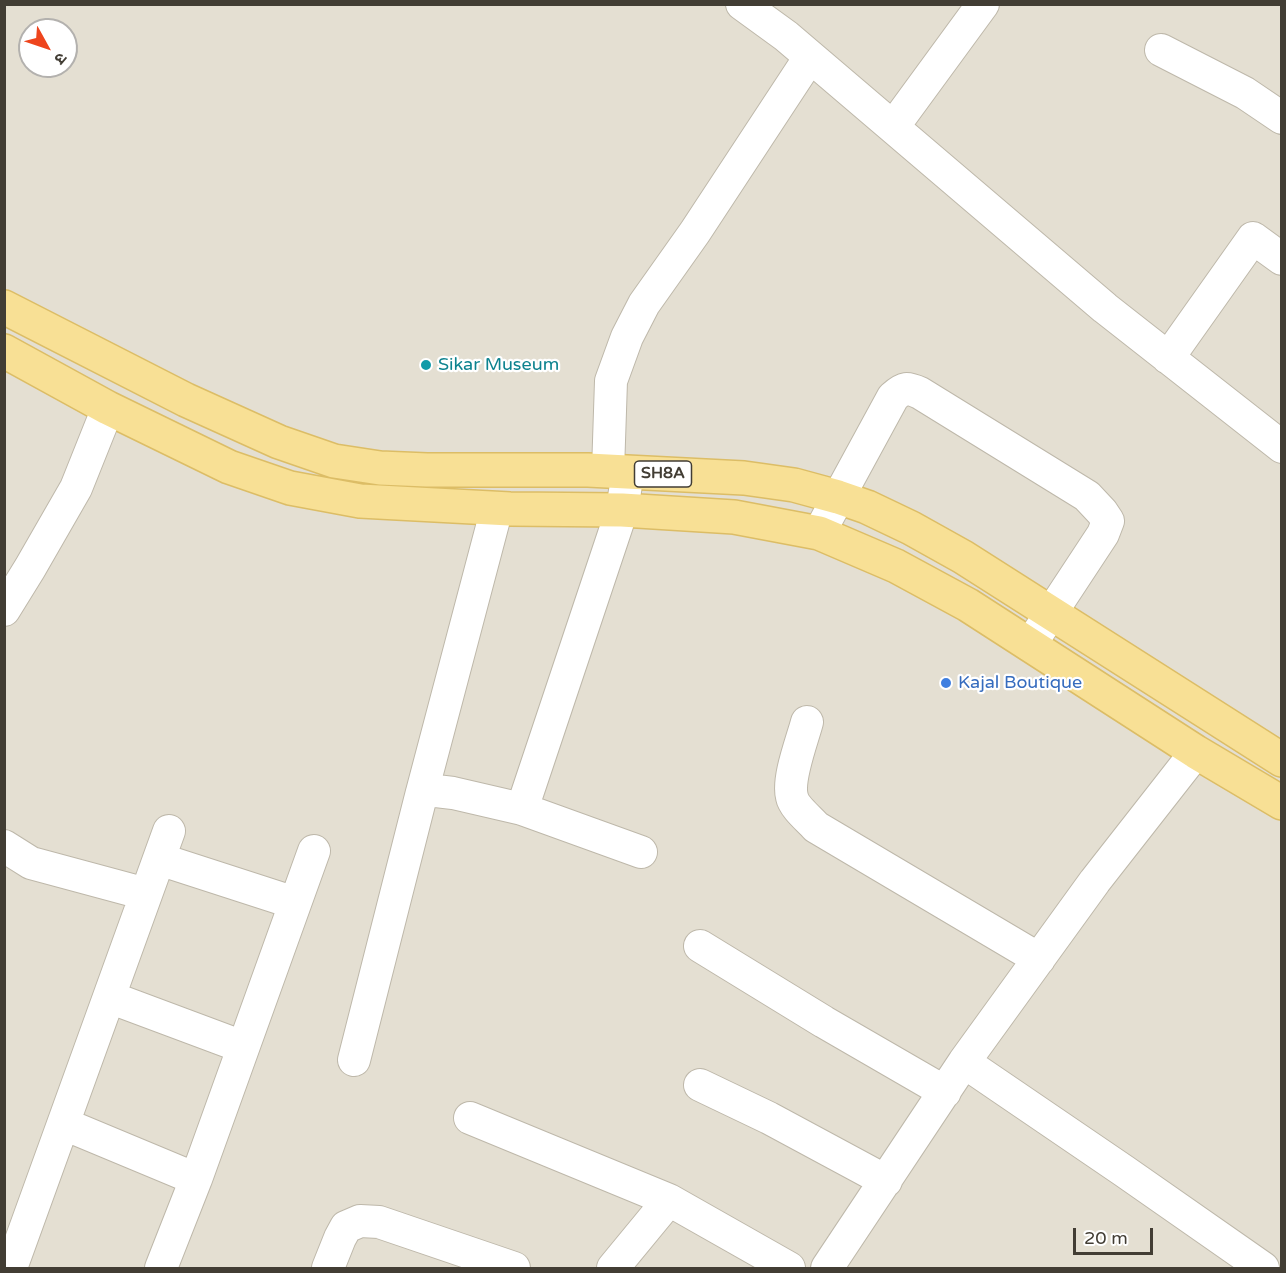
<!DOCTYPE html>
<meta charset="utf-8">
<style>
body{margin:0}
#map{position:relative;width:1286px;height:1273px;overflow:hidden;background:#f0ede3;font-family:"Varela Round","Noto Sans Devanagari",sans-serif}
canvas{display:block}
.frame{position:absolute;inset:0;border:6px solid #423d34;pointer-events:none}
.north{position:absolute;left:18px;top:18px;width:60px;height:60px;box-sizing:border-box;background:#fff;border:2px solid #b3b1ae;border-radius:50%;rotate:130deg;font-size:16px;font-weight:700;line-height:24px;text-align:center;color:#423d34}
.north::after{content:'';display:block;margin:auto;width:21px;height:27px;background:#ee451d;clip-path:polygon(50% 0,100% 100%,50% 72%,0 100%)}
.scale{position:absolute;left:1073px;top:1228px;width:80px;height:27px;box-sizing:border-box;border:3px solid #423d34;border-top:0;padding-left:8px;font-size:18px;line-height:21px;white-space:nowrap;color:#423d34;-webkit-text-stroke:4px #fff;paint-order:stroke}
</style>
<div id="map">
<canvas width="1286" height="1273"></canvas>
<div class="frame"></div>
<div class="north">उ</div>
<div class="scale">20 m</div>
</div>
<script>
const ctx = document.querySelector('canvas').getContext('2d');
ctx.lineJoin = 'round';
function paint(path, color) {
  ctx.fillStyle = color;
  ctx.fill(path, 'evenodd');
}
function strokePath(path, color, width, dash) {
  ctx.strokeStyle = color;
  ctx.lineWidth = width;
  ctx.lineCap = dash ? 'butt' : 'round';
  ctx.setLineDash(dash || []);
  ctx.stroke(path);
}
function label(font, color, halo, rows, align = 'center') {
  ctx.font = font + ' "Varela Round",sans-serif';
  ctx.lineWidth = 4.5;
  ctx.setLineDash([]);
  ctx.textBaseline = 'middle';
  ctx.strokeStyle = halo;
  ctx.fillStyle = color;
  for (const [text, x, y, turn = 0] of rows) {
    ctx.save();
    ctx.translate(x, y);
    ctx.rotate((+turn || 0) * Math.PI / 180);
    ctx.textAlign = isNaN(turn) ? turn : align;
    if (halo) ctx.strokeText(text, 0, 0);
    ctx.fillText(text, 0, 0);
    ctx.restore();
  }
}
const residential = new Path2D(`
 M5 5H1281V1268H5ZM30 30H66V66H30Z`);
const minor = new Path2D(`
 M742 4 786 36 1105 308 1282 447
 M1161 50 1245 93 1282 118
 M893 127 983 4
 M1168 358 1253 238 1282 259
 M608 471 611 381 627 337 644 304 695 232 810 57
 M819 533 893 397C904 387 907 387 920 393L1087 496 1102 512 1108 521 1103 534 1030 645
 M4 610 30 568 76 488 108 408
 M807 722C802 741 787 779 792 797 794 807 809 819 816 827L1039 959
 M422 792 497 508
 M522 809 622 510 628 472
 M4 846 31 863 146 894
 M159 859 295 903
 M700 946 824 1022 945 1092
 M109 997 243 1047
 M354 1060 422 792 436 791 453 793 522 809 641 852
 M964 1062 1124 1171 1263 1268
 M700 1085 769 1118 886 1181
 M470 1118 669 1200 789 1268
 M64 1124 196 1179
 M11 1268 169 831
 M161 1268 196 1179 314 851
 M328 1268 340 1238 346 1227 360 1221 379 1222 514 1268
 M613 1268 669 1200
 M827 1268 964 1062 1095 881 1196 752`);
const major = new Path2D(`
 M4 307 186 400 279 442 334 461 380 468 427 470H588L744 478 794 485 838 497 867 507 911 528 963 557 1282 760
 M4 351 108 408 229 467 290 488 360 501 510 509 622 510 734 517 819 533 896 566 968 605 1196 752 1282 803`);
const markers = [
 [426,365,6,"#0f9aa8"],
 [946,683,6,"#3f7fe0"]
];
const shields = [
 [663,474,57]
];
const shieldNames = [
 ["SH8A",663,474]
];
const cultureNames = [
 ["Sikar Museum",438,365]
];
const shopNames = [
 ["Kajal Boutique",958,683]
];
paint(residential, '#e4dfd2');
strokePath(minor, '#beb8aa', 34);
strokePath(major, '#dcbd66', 36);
strokePath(minor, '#fff', 32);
strokePath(major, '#f8e095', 33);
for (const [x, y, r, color] of markers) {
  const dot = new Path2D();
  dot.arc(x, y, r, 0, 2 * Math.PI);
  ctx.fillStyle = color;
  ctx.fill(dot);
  strokePath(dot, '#fff', 2);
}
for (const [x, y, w] of shields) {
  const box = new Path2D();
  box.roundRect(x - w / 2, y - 13, w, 26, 4.5);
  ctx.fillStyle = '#fff';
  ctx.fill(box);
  strokePath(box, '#423d34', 1.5);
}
label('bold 16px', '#423d34', null, shieldNames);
label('18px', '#0d838f', '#fff', cultureNames, 'left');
label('18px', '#366cbe', '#fff', shopNames, 'left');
</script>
